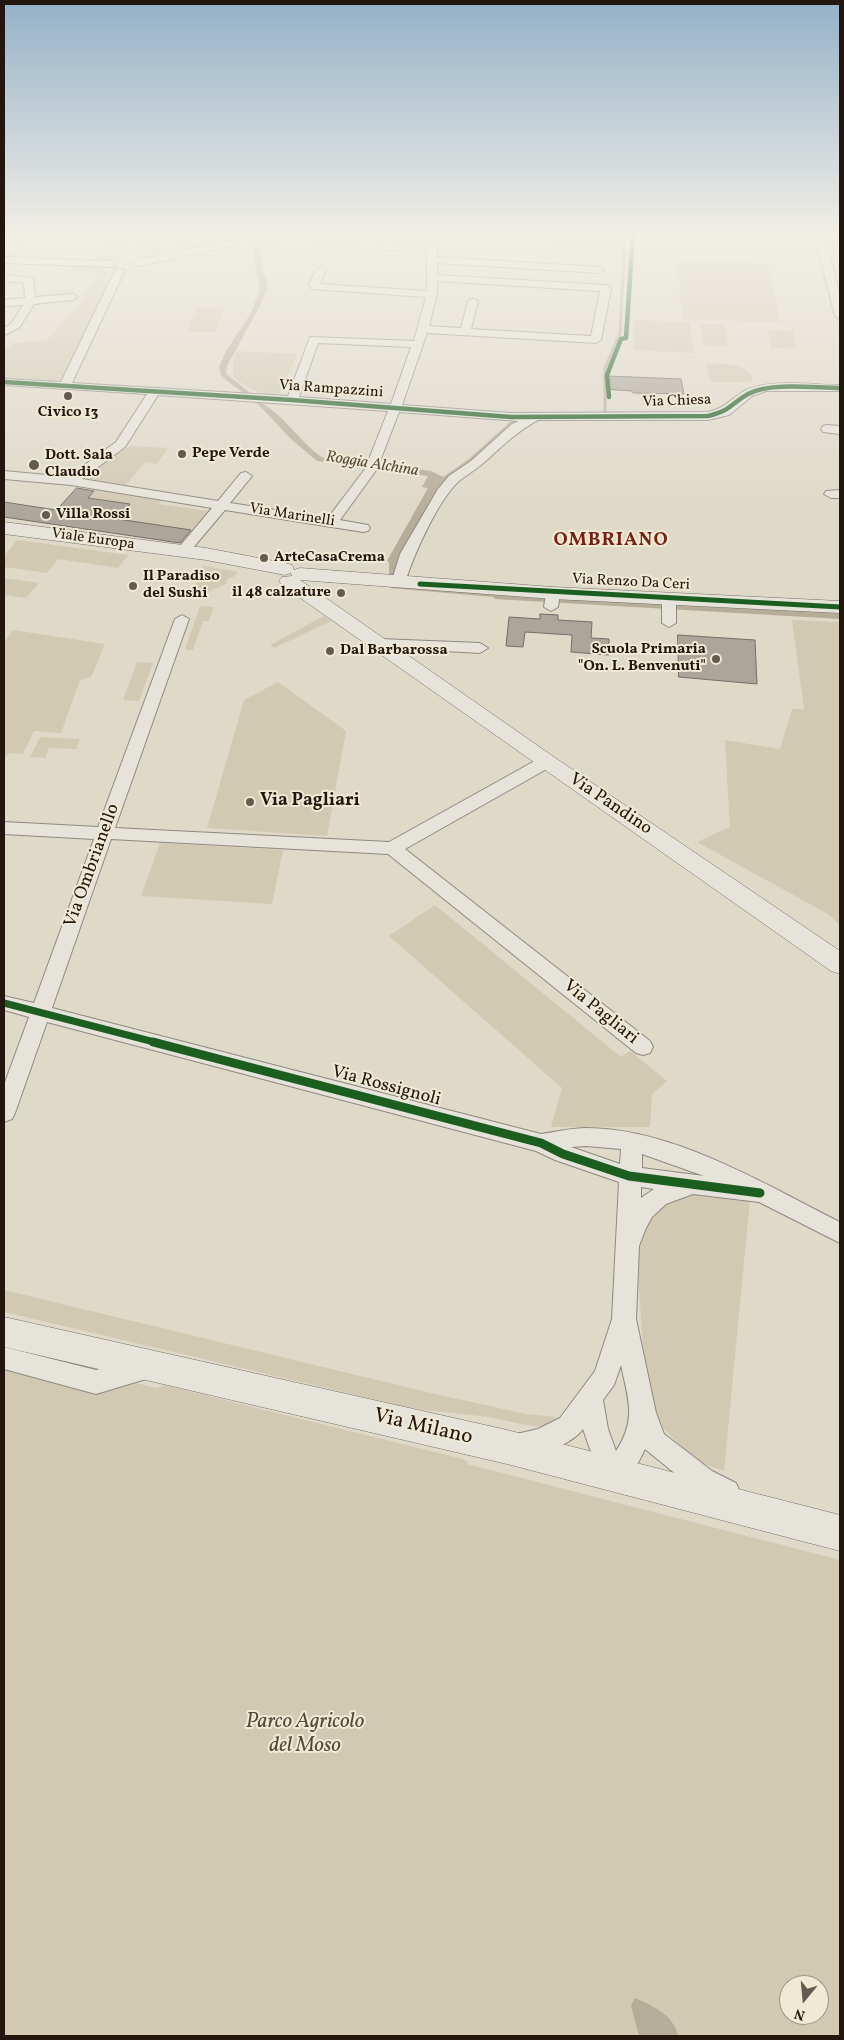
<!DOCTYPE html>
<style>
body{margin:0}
#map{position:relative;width:844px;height:2040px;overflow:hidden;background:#dfd9c8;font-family:Vollkorn,serif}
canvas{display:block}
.frame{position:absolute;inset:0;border:5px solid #24160e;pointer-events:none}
.north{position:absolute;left:779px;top:1975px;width:50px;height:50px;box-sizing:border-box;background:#f0ead5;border:1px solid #9e9585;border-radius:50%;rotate:197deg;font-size:14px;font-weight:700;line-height:20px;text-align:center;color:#24160e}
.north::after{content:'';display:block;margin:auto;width:18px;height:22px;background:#655a4f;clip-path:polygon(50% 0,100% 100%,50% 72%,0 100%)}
</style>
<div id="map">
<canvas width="844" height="2040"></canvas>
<div class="frame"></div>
<div class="north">N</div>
</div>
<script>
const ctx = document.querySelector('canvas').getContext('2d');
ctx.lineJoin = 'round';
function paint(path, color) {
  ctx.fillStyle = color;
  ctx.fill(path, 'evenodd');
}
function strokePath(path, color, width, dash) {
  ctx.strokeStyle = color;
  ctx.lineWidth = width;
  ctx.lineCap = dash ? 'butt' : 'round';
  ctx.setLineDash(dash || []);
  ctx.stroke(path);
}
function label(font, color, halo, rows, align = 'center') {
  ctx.font = font + ' Vollkorn,serif';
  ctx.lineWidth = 4;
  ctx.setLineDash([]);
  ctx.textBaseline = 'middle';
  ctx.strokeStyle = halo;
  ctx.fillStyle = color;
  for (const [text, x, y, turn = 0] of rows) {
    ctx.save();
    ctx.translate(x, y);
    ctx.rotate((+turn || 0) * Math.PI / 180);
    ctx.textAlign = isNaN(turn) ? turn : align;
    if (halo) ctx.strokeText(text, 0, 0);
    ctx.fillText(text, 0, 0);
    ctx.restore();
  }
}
const green = new Path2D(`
 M110 233H164L161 243 107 244Z
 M546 233H619L617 247 547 244Z
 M197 243 198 245 144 257 122 255 106 261 94 260 103 247H114V249C143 249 168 247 197 243Z
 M677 260 768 263 780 322 682 319Z
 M72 266 99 267 109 273 104 282H109L60 380 53 382 4 378V348L11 347V343L47 340 71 312H75L97 273 93 271 69 270Z
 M196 308 224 309 215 332H186Z
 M634 320 690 322 694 353 634 350Z
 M700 324H725L728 346 703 345Z
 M768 330 793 331 797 349 771 348Z
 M237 351 297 354 282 389 279 394C261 396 246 388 233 376V362Z
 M706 363C724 364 748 361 753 382H711Z
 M130 446 168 448 157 464 145 462 126 485 90 479 89 475 96 467Z
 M95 490 163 499 159 504 208 511 193 530 118 519 130 504 114 502 75 512Z
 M17 540H18L128 555 118 568 58 559 47 573 4 567V556Z
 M203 566 238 572 233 577 225 581 228 583 190 600Z
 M4 578 39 583 26 598 4 595Z
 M200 606 214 607 209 621H203L193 650H185Z
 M324 616 331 621 274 648 270 645Z
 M792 620 840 622V925L828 914 697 842 730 827 725 740 780 749 792 709H804Z
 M13 630 105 644 91 677 80 680 61 733 34 731 23 754 8 753 4 760V642Z
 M137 662 153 663 139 701 123 700Z
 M278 682 346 731 327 836 207 828 244 700Z
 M40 737 80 739 76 749 49 748 45 758 30 757Z
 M160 843 283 850 272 904 141 896Z
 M435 905 621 1057 630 1051 667 1081 652 1094 650 1127H551L562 1088 389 936Z
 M704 1191 750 1199 724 1471 696 1461 661 1426 645 1375 637 1259 645 1229 659 1209 681 1197Z
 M4 1290 435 1394 526 1414 555 1417 556 1426C532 1429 511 1421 488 1417 461 1413 434 1412 407 1407L4 1312Z
 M4 1350 156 1388 164 1385 463 1459 468 1462 467 1464 840 1560V2036H4ZM789 1985H819V2015H789Z`);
const water = new Path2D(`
 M261 240 262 269 268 284 267 289 259 308 227 366 226 374 253 395 245 394 227 381 221 375 219 367 226 351 251 313 260 289 254 258 255 241Z
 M256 402C275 404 301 443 320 456 336 466 407 467 431 471L443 477 469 459 511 421 516 422 431 501 405 546 396 576 389 575V562L387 561 428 488 422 487 428 476 317 461 292 440Z
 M391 586 840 613V619L495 599 493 597 390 588Z
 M635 1998C653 2006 674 2015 678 2036H639L631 2005Z`);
const stream = new Path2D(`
 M259 251 283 237 302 233
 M605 413V368L620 333 625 233`);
const canal = new Path2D(`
 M257 238V233`);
const building = new Path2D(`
 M608 376 681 379 684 394 633 393 632 391 616 390 610 389Z
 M77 488 94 491 88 498 130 504 118 519 191 530 180 543 4 517V502L56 510Z
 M540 614 558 615V620L592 622 591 638 609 639V655L571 652 572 635 525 632 523 647 506 646 509 617 540 619Z
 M678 635 755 640 757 684 679 677Z`);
const street = new Path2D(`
 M30 233H40L22 258 112 261 117 264 112 267 4 263V257H13Z
 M432 233H442L437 239V257L599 267 604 270 599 273 437 263V275L606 285 611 288 601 340 596 343 427 333 402 405 511 413 708 412C724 409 731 399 744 391 769 378 812 385 840 385V391H766L752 396 729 415 708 420H538C518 431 503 445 487 460 478 468 468 474 459 481 438 500 413 556 405 583L398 587 391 583 400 554 438 489 449 476 471 461 512 424 519 421 399 412 377 469 340 520 368 525 370 528 368 531 363 532 225 510 187 555 182 556 175 552 212 508 71 485 4 479V471L68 477 116 442 147 394 4 385V379L61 382 116 268 125 270 72 383 288 396 310 337 414 341 426 297 312 289 309 285 316 270 321 267 326 270 320 284 427 291V252L317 246 312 243 314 241 427 246V239ZM437 281 600 291 591 336 471 329 478 301 473 298 468 301 461 328 429 326 437 294ZM318 343 411 347 391 404 299 397ZM158 395 388 411 365 469 328 518 230 503 252 476 246 472 241 473 218 501 82 479 125 447Z
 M830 233H840V237L832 235Z
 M817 235 825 237 840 296V319L835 316 815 237Z
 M230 241 233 242V246L138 266 133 263 138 260Z
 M4 275 33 278 35 297 73 294 78 297 73 300 34 304 19 328 4 335V328L11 324 23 305 4 306V300L25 298 24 283 4 281Z
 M827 425 840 426V434L823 432 821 429 823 426Z
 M840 490V498H831L824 494 826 491Z
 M553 589 560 593 558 607 551 611 544 607 546 593Z
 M669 595 676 599V623L669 627 662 623V599Z
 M182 615 189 619 115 828 389 842 540 758H552L554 762 552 766 405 849 650 1041 653 1047 650 1053 643 1055 636 1053 388 854 111 839 52 1008 541 1134C556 1132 571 1128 586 1128 673 1128 764 1184 840 1222V1243L759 1202 693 1194 666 1204 652 1217 646 1228 639 1246 636 1319 656 1413 664 1434 712 1471 736 1483 740 1492 736 1501 727 1505 694 1489 645 1449C638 1464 630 1479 614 1486L605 1482 592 1455 583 1429C571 1446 527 1462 508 1454L504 1445 508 1436 538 1429 560 1418 595 1371 612 1319 619 1182 555 1160 536 1151 47 1022 15 1113 12 1119 4 1122V1085L29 1017 4 1010V996L34 1003 94 839 4 834V822L98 827 175 619ZM586 1146 621 1149 620 1164 571 1147ZM642 1154 704 1176 642 1168ZM641 1187 654 1189 641 1198ZM621 1365C628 1399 637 1419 616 1451L608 1429 603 1400 614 1385Z
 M380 639 480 643 488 648 480 653 375 647 372 644 375 641Z
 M4 1347 96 1370 147 1356 156 1360 159 1368 156 1376 96 1394 4 1369Z`);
const secondary = new Path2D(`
 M4 522 206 548 285 563 292 565 294 570 300 568 553 587 840 601V613L553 599 300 580 554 757 840 951V974L831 971 282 585 279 581 282 577 292 576 291 573 285 575 206 560 4 534Z
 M4 1317 507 1430 840 1515V1551L507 1464 4 1347Z`);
const cyclewayFar3 = new Path2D(`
 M4 382 292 400 511 417 708 416C731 411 730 404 748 394 770 382 815 388 840 388
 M609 397 607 375 621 339 626 338 633 233`);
const cyclewayFar2 = new Path2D(`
 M420 584 840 607`);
const cyclewayFar1 = new Path2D(`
 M4 1003 158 1043`);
const cycleway = new Path2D(`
 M153 1042 541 1143 563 1154 629 1176 760 1193`);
const markers = [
 [68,396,5,"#655a4f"],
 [182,454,5,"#655a4f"],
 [34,465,6,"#655a4f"],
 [46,515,5,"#655a4f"],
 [264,558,5,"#655a4f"],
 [133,586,5,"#655a4f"],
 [341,593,5,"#655a4f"],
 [330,651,5,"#655a4f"],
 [716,659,5,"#655a4f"],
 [250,802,5,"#655a4f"]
];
const farStreetnames = [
 ["Via Rampazzini",331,390,4],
 ["Via Chiesa",677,402,-2],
 ["Via Marinelli",292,516,9],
 ["Viale Europa",93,540,8],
 ["Via Renzo Da Ceri",631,583,3]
];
const farPoinames = [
 ["Civico 13",68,413,"center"],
 ["Pepe Verde",192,454],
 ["Dott. Sala",45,456],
 ["Claudio",45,473],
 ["Villa Rossi",56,515],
 ["ArteCasaCrema",274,558],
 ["Il Paradiso",143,577],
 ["del Sushi",143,594],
 ["il 48 calzature",331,593,"right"],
 ["Scuola Primaria",706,650,"right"],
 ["\"On. L. Benvenuti\"",706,667,"right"],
 ["Dal Barbarossa",340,651]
];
const farWaternames = [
 ["Roggia Alchina",372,465,9]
];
const poiNames = [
 ["Via Pagliari",260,802]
];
const streetNames = [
 ["Via Pandino",610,805,34],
 ["Via Ombrianello",93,866,-70],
 ["Via Pagliari",600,1013,39],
 ["Via Rossignoli",386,1087,15]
];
const farDistrictnames = [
 ["OMBRIANO",611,542]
];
const nearStreetnames = [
 ["Via Milano",423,1428,13]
];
const nearParknames = [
 ["Parco Agricolo",305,1723],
 ["del Moso",305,1747]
];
paint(green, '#d2c9b3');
paint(water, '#b6ad98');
strokePath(stream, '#b6ad98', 3);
strokePath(canal, '#b6ad98', 19);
paint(building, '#aba59a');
strokePath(building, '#746f66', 1);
strokePath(street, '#8e897f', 2);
strokePath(secondary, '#746f66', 1);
paint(street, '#e6e3db');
paint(secondary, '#e6e3db');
strokePath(cyclewayFar3, '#1b5e20', 4.5);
strokePath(cyclewayFar2, '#1b5e20', 5);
strokePath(cyclewayFar1, '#1b5e20', 7);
strokePath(cycleway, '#1b5e20', 9);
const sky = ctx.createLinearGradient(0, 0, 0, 518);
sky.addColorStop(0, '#94b1c8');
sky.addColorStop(0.45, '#f1eee6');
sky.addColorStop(1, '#f1eee600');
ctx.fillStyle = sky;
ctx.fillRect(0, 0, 844, 518);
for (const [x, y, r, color] of markers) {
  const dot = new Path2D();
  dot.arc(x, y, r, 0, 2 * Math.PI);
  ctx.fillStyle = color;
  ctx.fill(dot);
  strokePath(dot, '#f0ead5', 2);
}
label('15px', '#24160e', '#f0ead5', farStreetnames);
label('bold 15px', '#24160e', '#f0ead5', farPoinames, 'left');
label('italic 16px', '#584b3d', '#f0ead5', farWaternames);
label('bold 18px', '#24160e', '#f0ead5', poiNames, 'left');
label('18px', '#24160e', '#f0ead5', streetNames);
ctx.letterSpacing = '1px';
label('bold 19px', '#7a1f14', '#f0ead5', farDistrictnames);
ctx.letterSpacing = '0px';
label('21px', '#24160e', '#f0ead5', nearStreetnames);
label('italic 21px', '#55483a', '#f0ead5', nearParknames);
</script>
